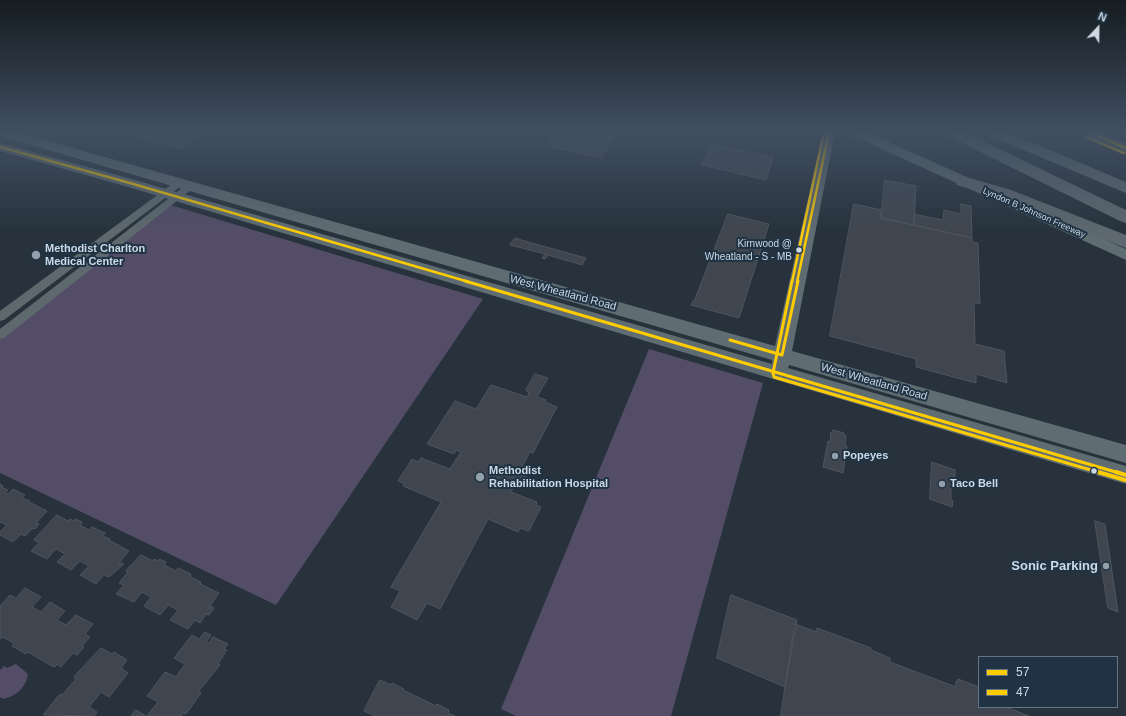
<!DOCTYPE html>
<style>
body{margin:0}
#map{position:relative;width:1126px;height:716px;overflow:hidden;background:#27323c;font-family:Helvetica,sans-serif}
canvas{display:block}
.legend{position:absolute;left:978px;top:656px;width:140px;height:52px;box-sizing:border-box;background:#1f3344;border:1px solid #657584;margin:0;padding:5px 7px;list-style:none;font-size:12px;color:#cdd9e4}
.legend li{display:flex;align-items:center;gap:8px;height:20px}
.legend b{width:20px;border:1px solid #657584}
.north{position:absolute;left:1078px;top:8px;width:40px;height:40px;-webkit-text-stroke:3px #1f3344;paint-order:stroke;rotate:22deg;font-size:11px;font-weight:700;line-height:16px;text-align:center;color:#cdd9e4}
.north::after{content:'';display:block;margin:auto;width:14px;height:18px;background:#cdd9e4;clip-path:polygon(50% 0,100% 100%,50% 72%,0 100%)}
</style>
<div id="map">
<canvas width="1126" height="716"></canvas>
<ul class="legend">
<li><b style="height:5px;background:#fc0"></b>57</li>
<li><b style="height:5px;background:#fc0"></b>47</li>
</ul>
<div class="north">N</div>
</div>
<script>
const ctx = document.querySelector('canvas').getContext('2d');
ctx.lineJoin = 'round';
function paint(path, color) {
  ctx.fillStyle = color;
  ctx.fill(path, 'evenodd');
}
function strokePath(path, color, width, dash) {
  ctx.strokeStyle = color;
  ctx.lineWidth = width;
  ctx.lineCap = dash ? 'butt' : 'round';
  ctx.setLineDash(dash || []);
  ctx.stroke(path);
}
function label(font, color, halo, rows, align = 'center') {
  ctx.font = font + ' Helvetica,sans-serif';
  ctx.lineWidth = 4;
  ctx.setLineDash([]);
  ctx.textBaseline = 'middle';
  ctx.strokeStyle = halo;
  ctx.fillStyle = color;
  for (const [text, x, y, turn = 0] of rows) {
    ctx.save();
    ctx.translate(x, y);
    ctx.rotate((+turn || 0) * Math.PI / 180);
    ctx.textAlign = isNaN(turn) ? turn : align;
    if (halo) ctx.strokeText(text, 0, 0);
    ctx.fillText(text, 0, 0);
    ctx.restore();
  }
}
const green = new Path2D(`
 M167 204 483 299 276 605 0 473V333Z
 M649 349 763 383 671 716H516L501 709Z
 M16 664 28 674C26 688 16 696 3 699L0 697V670L4 666 7 668Z`);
const building = new Path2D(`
 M148 132H195L202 134 182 149 140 138Z
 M557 132H573L583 135 585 132H617L601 158 547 146Z
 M712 144 773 157 766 180 702 165Z
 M885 180 916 186 914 225 881 218Z
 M854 204 882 210 881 218 972 238V242L978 243 980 304 974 302 975 344 1004 351 1007 383 976 374V383L916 367V359L830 336Z
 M961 204 971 206 972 238 914 225V214L943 220 944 210 961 214Z
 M728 214 769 224 739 318 691 305 693 301H694Z
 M515 238 535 244 586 258 582 265 548 255 545 259 542 258 545 254 510 245Z
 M535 374 548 378 537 397 546 400 545 402 557 407 533 453 530 452 519 472 527 475 522 485 516 483 511 492 537 502 536 505 541 507 529 531 520 528 518 532 488 519 440 609 427 603 417 620 391 607 400 591 391 587 441 502 403 486 405 484 398 481 412 459 418 462 421 458 450 469 461 452 456 450 454 454 427 444 455 401 476 409 491 385 527 397 529 393 526 390Z
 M833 430 844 433V435L846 436 845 445 847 446 843 473 823 467 828 441 830 442 831 432H833Z
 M932 462 955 470V481L952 480V487H951V500L953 501 952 507 930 499Z
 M0 484 3 486 1 487 8 490 5 493 8 494 13 489 25 495 22 498 30 501 29 502 47 511 36 523 39 524 35 529 33 528 25 536 21 534 13 542 0 535V532L7 525 0 522Z
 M57 515 68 521 70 519 74 521 75 519 82 522 80 525 89 530 92 527 105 533 103 536 110 539 109 540 129 551 118 564 121 563 124 564 109 577 104 575 96 584 80 575 89 566 80 561 71 570 57 562 65 554 56 549 47 559 31 551 39 543 34 540Z
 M1095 521 1105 524 1118 612 1108 608Z
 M141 555 153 561 154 559 158 561 159 559 166 562 164 565 176 571 178 568 191 574 190 577 201 582 200 584 219 593 208 609 211 606 214 608 209 615 206 614 200 623 195 620 188 629 170 620 178 610 168 605 160 615 144 606 151 597 142 592 134 602 116 594 124 585 119 583 128 572 126 571Z
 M25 588 41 597 32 607 41 612 50 602 65 611 57 620 66 625 76 615 93 624 85 634 90 637 82 646 84 647 77 655 73 653 61 667 57 664 55 667 50 665 28 652 26 654 12 646 14 643 3 637 0 639V606L10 595 16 598Z
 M731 595 797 620 785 687 717 658Z
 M795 624 817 632V628L871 648V650L890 658V662L956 687V681L958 682V679L979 687V707H1006L1029 716H781Z
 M205 632 211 635 206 642 209 643 213 637 228 644 224 649 227 650 218 664 220 665 198 692 201 693 186 714 183 713 181 716H147L158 702 147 696 165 672 176 677 185 664 174 658 192 635 199 639Z
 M101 648 112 654 114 652 127 660 121 668 128 673 109 697 101 692 89 707 97 712 94 716 43 715 60 694 62 695 76 679 74 677Z
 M380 680 391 685 392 683 404 689 403 690 436 706 437 704 449 710 448 713 455 716H375L364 711Z
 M136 710 146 716H131Z`);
const street = new Path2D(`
 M178 181 183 184 181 186 4 320 0 321V311L175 182Z
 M189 184 194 187 192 189 4 338 0 339V329L186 185Z`);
const secondary = new Path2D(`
 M0 132H16L775 346 823 132H835L792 351 1126 445V463L789 365 788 368 1126 466V484L125 186 0 151V143L135 180 772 364V360L0 136Z
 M849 132H867L1126 249V260L851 135Z
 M1082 132H1100L1126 143V152L1084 135Z`);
const highway = new Path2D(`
 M944 132H964L1126 210V223L1120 221 946 135Z
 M986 132H1007L1126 182V193L988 135Z
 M963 176 1011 190 1126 235V248L999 198 957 185 955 181 957 177Z`);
const bus1Far2 = new Path2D(`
 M1089 132 1126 148
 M0 147 130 183 469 282
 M797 282 829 132`);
const bus1Far1 = new Path2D(`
 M465 281 1119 473
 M730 340 782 355 798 281`);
const bus1 = new Path2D(`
 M1116 472 1126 475`);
const bus2Far2 = new Path2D(`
 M1086 137 1124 153
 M792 282 824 132`);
const bus2Far1 = new Path2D(`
 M792 281 773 373 774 377 1101 473`);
const bus2 = new Path2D(`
 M1098 472 1125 480`);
const markers = [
 [799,250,3.5,"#cdd9e4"],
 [36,255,5,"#939fa9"],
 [835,456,4,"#939fa9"],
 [1094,471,3.5,"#cdd9e4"],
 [480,477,5,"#939fa9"],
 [942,484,4,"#939fa9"],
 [1106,566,4,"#939fa9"]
];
const farStreetnames = [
 ["Lyndon B Johnson Freeway",1034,213,24]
];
const busNames = [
 ["Kirnwood @",792,244],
 ["Wheatland - S - MB",792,257]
];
const poiNames = [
 ["Methodist Charlton",45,249],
 ["Medical Center",45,262],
 ["Popeyes",843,456],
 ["Methodist",489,471],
 ["Rehabilitation Hospital",489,484],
 ["Taco Bell",950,484]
];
const streetNames = [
 ["West Wheatland Road",563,293,15],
 ["West Wheatland Road",874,382,16]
];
const nearPoinames = [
 ["Sonic Parking",1098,566]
];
paint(green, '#544d68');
paint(building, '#3f464f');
strokePath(building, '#4e555e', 1);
paint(street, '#5e696e');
paint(secondary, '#5f6c72');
paint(highway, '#5d686f');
strokePath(bus1Far2, '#fc0', 2.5);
strokePath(bus1Far1, '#fc0', 3);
strokePath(bus1, '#fc0', 4);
strokePath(bus2Far2, '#fc0', 2.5);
strokePath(bus2Far1, '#fc0', 3);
strokePath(bus2, '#fc0', 4);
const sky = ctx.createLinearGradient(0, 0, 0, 233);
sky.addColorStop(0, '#151c21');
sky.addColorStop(0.57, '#414f61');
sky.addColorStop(1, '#414f6100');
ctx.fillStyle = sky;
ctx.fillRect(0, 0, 1126, 233);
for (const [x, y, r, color] of markers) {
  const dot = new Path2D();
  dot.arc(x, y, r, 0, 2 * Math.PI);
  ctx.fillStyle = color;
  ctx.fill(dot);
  strokePath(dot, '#1f3344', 1.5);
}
label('9px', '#cdd9e4', '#1f3344', farStreetnames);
label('10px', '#cdd9e4', '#1f3344', busNames, 'right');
label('bold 11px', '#cdd9e4', '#1f3344', poiNames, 'left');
label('11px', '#cdd9e4', '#1f3344', streetNames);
label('bold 13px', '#cdd9e4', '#1f3344', nearPoinames, 'right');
</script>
